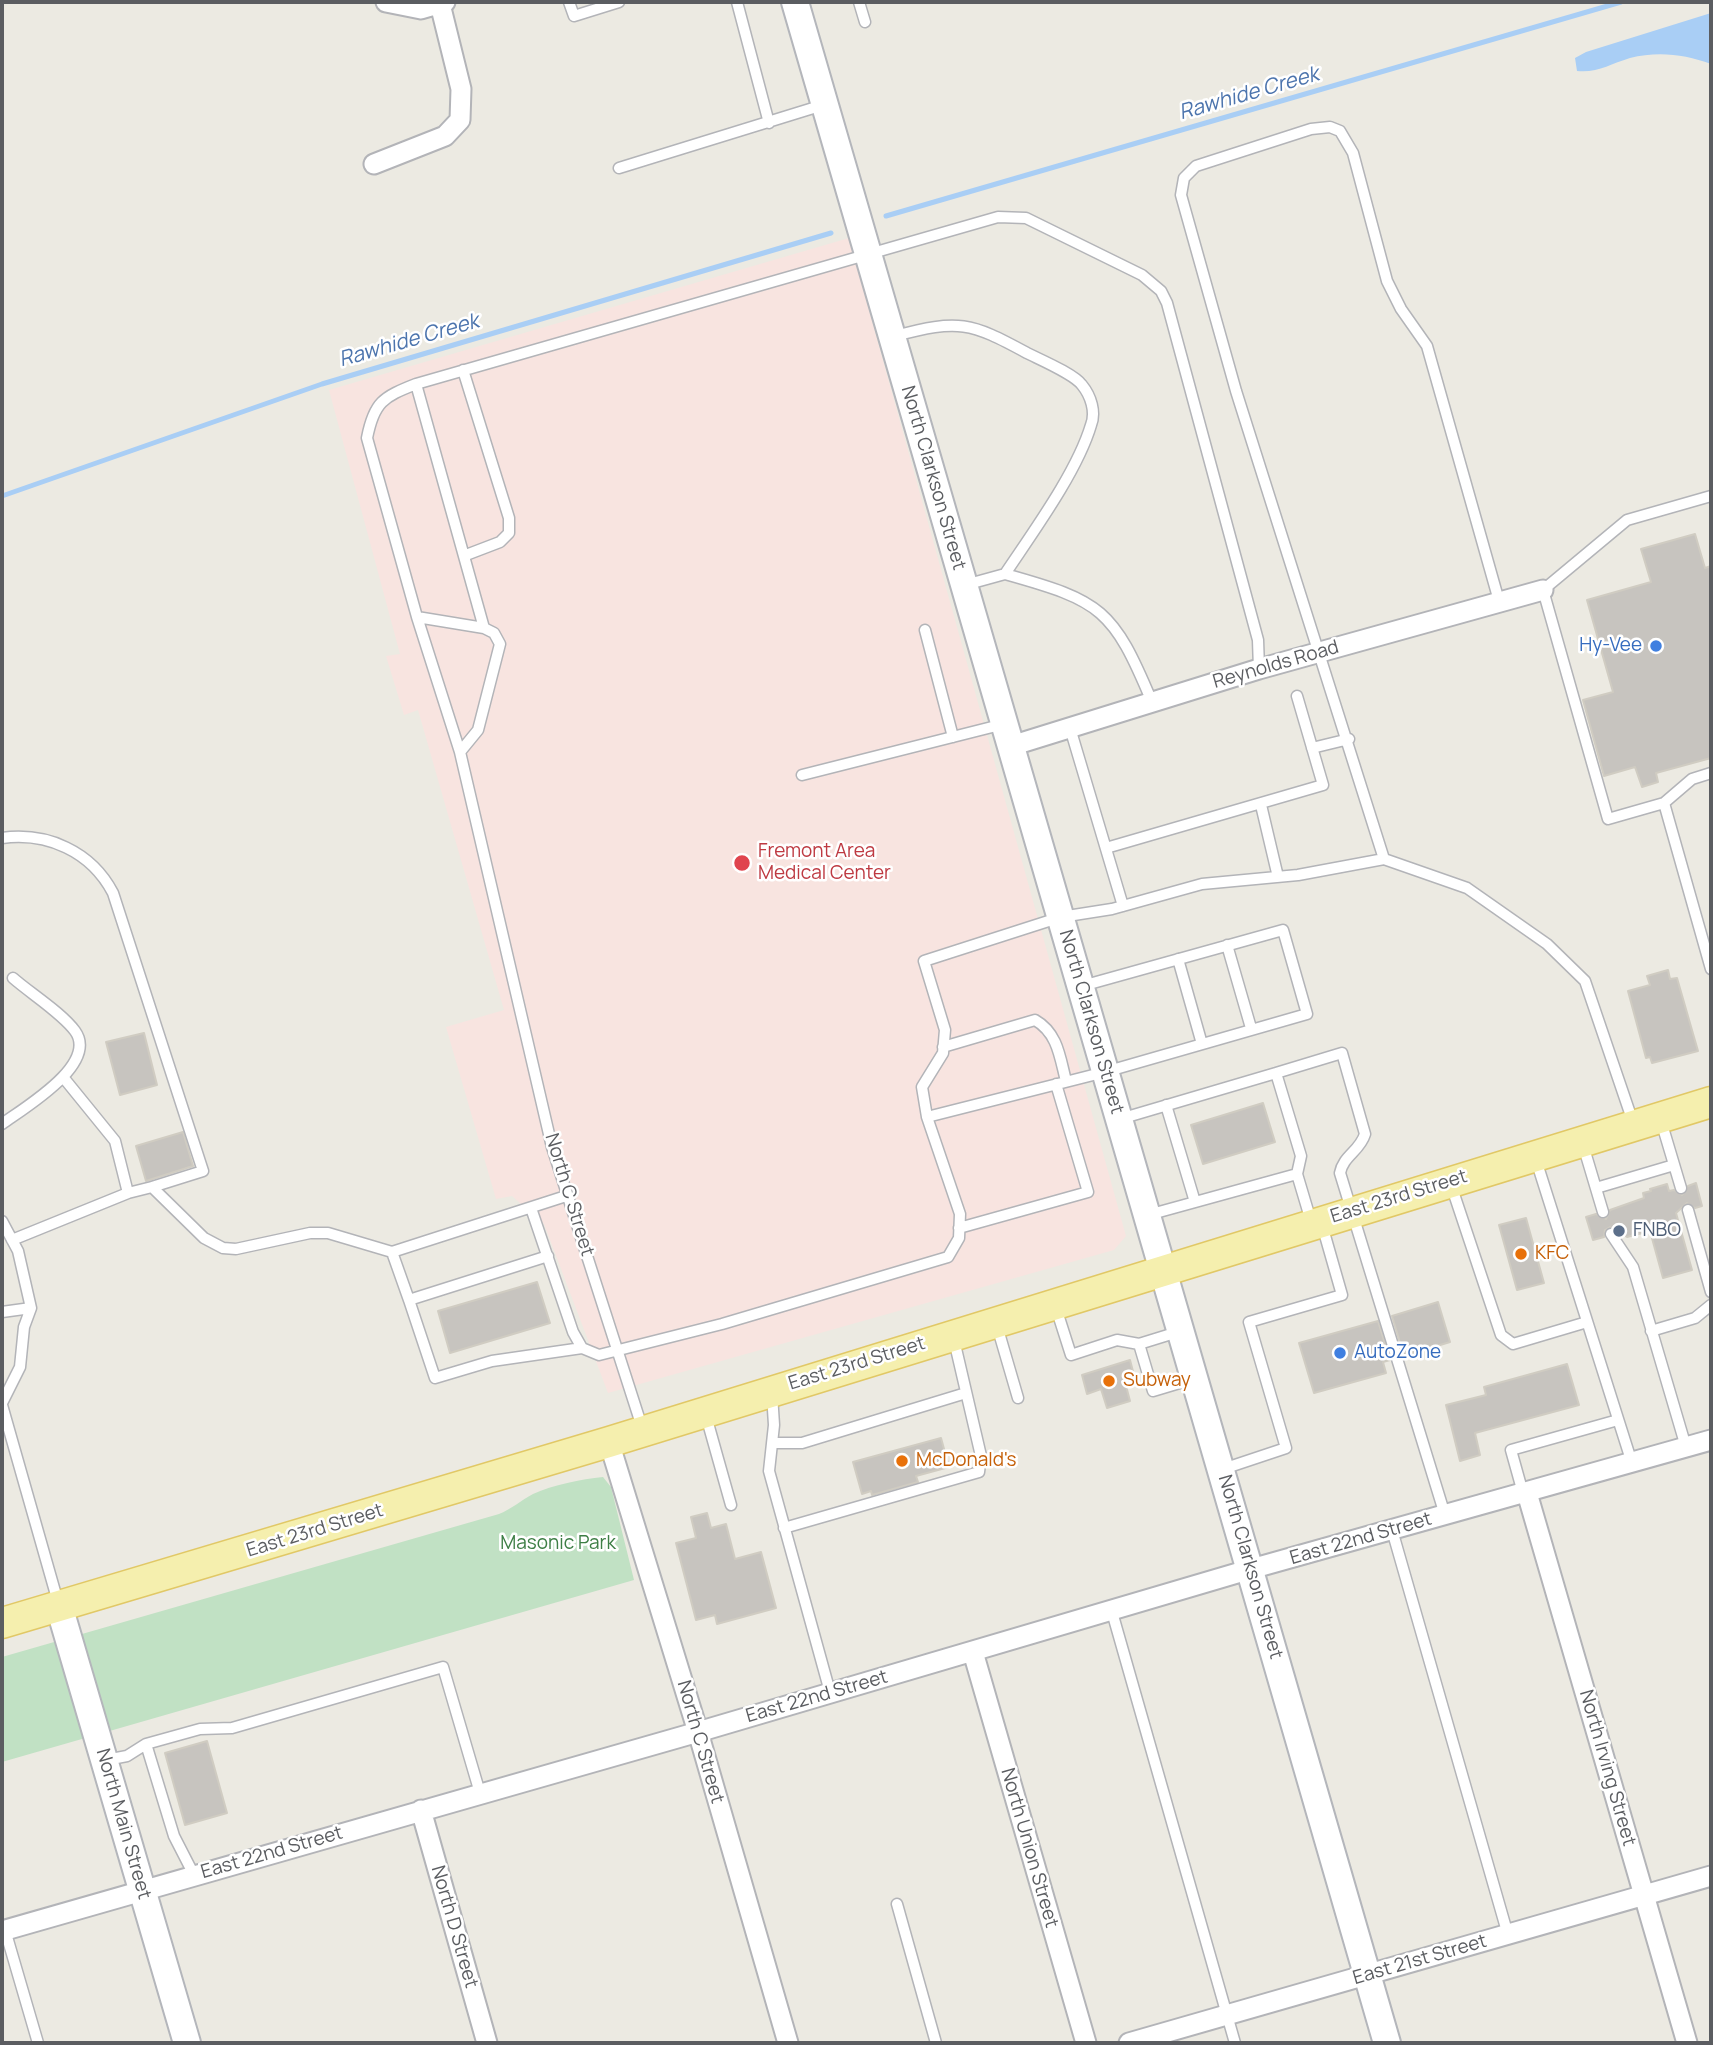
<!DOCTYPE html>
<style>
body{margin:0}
#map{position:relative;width:1713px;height:2045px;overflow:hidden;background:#eceae2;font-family:Manrope,sans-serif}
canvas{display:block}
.frame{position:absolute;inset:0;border:4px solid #5b5d61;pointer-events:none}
</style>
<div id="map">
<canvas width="1713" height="2045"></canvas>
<div class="frame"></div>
</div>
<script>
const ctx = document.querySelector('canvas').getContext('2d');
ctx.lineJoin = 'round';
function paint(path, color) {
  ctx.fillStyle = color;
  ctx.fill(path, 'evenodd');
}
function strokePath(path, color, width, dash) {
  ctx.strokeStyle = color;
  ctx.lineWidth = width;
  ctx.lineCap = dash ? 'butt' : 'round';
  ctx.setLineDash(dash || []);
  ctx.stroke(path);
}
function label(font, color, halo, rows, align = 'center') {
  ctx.font = font + ' Manrope,sans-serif';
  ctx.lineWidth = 5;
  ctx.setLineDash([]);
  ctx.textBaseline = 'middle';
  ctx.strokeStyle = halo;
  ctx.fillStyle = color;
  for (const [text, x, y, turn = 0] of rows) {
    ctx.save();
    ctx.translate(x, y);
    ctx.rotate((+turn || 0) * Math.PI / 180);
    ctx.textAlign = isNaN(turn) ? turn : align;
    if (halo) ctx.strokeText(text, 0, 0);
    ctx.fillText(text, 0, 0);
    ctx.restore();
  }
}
const medical = new Path2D(`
 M849 238 1126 1236 1114 1250 608 1393 544 1224 512 1196 496 1199 446 1027 504 1010 418 710 404 715 386 656 400 654 329 390Z`);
const green = new Path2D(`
 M603 1477 611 1487 634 1580 2 1762V1657L499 1514C512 1509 521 1500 533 1494 553 1485 581 1479 603 1477Z`);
const water = new Path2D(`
 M1711 13V64C1685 54 1657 51 1630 58 1610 64 1598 73 1577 71L1575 58 1586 52Z`);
const stream = new Path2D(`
 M886 216 1621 2
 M2 496 322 384 831 233`);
const building = new Path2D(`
 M1695 534 1705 568 1711 566V758L1656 773 1658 782 1642 787 1635 767 1604 776 1583 700 1613 692 1587 600 1651 582 1641 549Z
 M1668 970 1670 979 1677 978 1698 1051 1652 1063 1650 1057 1646 1058 1628 991 1650 985 1647 976Z
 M144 1033 157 1085 120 1095 106 1042Z
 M1263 1103 1275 1142 1203 1164 1191 1125Z
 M183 1132 193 1166 146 1181 136 1146Z
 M1696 1183 1702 1206 1695 1208 1687 1203 1676 1213 1692 1270 1663 1278 1650 1231 1627 1237 1610 1227 1605 1230 1604 1237 1593 1240 1586 1217 1596 1214 1606 1219 1610 1210 1644 1198 1643 1193 1651 1191 1650 1189 1667 1184 1669 1191 1674 1190 1682 1195 1688 1186Z
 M1526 1218 1544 1283 1517 1290 1499 1225Z
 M537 1282 550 1323 450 1353 438 1311Z
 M1438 1302 1450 1342 1404 1356 1392 1316Z
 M1378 1321 1390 1360 1383 1362 1386 1373 1314 1393 1299 1343Z
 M1130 1360 1135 1379 1125 1382 1130 1401 1107 1408 1101 1389 1087 1394 1082 1375Z
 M1567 1364 1579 1405 1475 1433 1480 1455 1460 1461 1446 1405 1486 1395 1484 1387Z
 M941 1438 949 1467 916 1476 918 1482 872 1495 871 1491 862 1494 853 1462Z
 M707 1513 711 1528 726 1524 735 1559 761 1552 776 1608 717 1624 715 1615 696 1620 676 1543 696 1538 691 1517Z
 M207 1741 227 1813 185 1825 165 1753Z`);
const lane = new Path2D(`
 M569 2 574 16 619 2
 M737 2 769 123
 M859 2 865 22
 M619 168 823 105
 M895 336C959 319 970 322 1027 353 1041 360 1074 374 1082 385 1091 396 1096 412 1091 425 1077 472 1033 532 1005 574L965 585
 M463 370 509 518V533L500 542 466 555
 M416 384 484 628
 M1711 496 1627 520 1543 590 1608 819 1664 803 1711 969
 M1005 574C1102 601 1113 609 1152 702
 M417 617 484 628 494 633 500 644 478 730 460 752
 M925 630 953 737
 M1070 728 1123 906
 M1312 748 1349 739
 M802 775 1004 724
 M1664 803 1692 779 1711 773
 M1261 805 1278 877
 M2 838C47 832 91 851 113 893L203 1171 152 1187 204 1238 223 1248 236 1249 310 1233H328L392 1252 566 1196
 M1106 848 1323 785 1297 696
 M1384 859 1467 888 1547 944 1585 981 1633 1122
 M1227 945 1251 1028
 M1178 959 1202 1044
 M943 1047 1035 1020C1058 1033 1060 1058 1066 1081
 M1276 1073 1342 1053 1365 1134C1360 1151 1343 1156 1340 1173L1445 1515
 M1166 1105 1195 1202
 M927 1117 1105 1072 1307 1014 1283 930 1082 986
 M1120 1119 1276 1073 1301 1156 1297 1174 1311 1221
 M1661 1121 1681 1188
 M2 1124C24 1108 99 1064 75 1031 62 1013 30 993 13 978
 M1583 1145 1603 1212
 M1536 1160 1632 1463
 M1451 1185 1501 1335 1513 1344 1587 1322
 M1596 1188 1674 1165
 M128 1193 152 1187
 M531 1208 573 1332 582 1348 599 1355 722 1324 948 1257 959 1238 960 1214 927 1117 922 1087 943 1053 945 1030 924 961 1061 917 1112 909 1202 884 1298 875 1384 859 1236 391 1181 195 1184 178 1196 166 1311 129 1330 127 1340 131 1353 153 1387 281 1401 309 1427 346 1499 601
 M1688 1210 1711 1292
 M1148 1215 1297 1174
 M2 1221 18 1251 31 1308 24 1327 20 1367 2 1403
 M959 1228 1088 1192 1056 1084
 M1611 1234 1633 1267 1686 1447
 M12 1240 128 1193 115 1141 63 1077
 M392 1252 409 1300 548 1256
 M409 1300 435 1378 492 1361 582 1348
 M1056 1308 1071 1355 1117 1340 1139 1344 1181 1331
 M2 1312 31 1308
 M997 1326 1018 1398
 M1651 1331 1695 1318 1711 1305
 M1139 1344 1153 1391 1193 1379
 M772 1394 774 1425 769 1471 830 1692
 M2 1405 58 1602
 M706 1416 731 1505
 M642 1427 552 1147 460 752 417 617 367 438C374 402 383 397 416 384L998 217 1026 218 1142 275 1161 291 1167 303 1258 640 1259 669
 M772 1443H802L966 1393
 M1223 1469 1286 1448 1249 1322 1342 1295 1322 1225
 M1523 1493 1511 1450 1618 1420
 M784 1528 979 1472 981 1456 954 1340
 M1392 1530 1508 1935
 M1112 1612 1235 2043
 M106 1760 127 1756 146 1744
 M194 1875 174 1836 146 1744 200 1729 232 1728 443 1667 480 1793
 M897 1904 936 2043
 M5 1930 38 2043`);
const street = new Path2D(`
 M386 2 421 9 445 2
 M374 164 445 136 460 120 461 89 440 4
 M1011 746 1259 669 1543 590
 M609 1442 698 1732 788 2043
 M1527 1493 1687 2043
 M973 1652 1086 2043
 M421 1810 487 2043
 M2 1931 698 1732 1251 1569 1711 1440
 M1129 2043 1711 1876`);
const secondary = new Path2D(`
 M795 2 1387 2043
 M59 1606 187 2043`);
const primary = new Path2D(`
 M2 1623 609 1442 1711 1102`);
const markers = [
 [1656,646,7,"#3f7fe0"],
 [742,863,9,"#e0444e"],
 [1619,1231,7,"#5c6f8a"],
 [1521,1254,7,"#e8710a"],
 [1340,1353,7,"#3f7fe0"],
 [1109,1381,7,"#e8710a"],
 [902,1461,7,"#e8710a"]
];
const streetNames = [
 ["North Clarkson Street",933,478,74],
 ["Reynolds Road",1276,665,-16],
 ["North Clarkson Street",1091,1022,74],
 ["North C Street",569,1195,73],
 ["East 23rd Street",1399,1197,-17],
 ["East 23rd Street",857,1364,-17],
 ["East 23rd Street",315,1531,-17],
 ["East 22nd Street",1361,1539,-16],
 ["North Clarkson Street",1250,1567,74],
 ["East 22nd Street",817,1697,-16],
 ["North C Street",700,1742,74],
 ["North Irving Street",1607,1768,74],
 ["North Main Street",123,1824,74],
 ["North Union Street",1029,1848,74],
 ["East 22nd Street",272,1853,-16],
 ["North D Street",454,1927,74],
 ["East 21st Street",1420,1960,-16]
];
const shopNames = [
 ["Hy-Vee",1642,646],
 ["AutoZone",1354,1353,"left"]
];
const healthNames = [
 ["Fremont Area",758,852],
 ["Medical Center",758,874]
];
const serviceNames = [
 ["FNBO",1633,1231]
];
const foodNames = [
 ["KFC",1535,1254],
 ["Subway",1123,1381],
 ["McDonald's",916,1461]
];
const parkNames = [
 ["Masonic Park",558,1544]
];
const waterNames = [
 ["Rawhide Creek",1249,94,-16],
 ["Rawhide Creek",409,341,-16]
];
paint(medical, '#f8e4e0');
paint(green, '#c1e1c4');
paint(water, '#a9cef5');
strokePath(stream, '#a9cef5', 5);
paint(building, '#c7c4bf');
strokePath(building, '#d0ccc2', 2);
strokePath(lane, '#b3b4b8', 13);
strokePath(street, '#b3b4b8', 23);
strokePath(secondary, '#b4b6bb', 30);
strokePath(primary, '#e1c866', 33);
strokePath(lane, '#fff', 10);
strokePath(street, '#fff', 19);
strokePath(secondary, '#fff', 26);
strokePath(primary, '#f5efae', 30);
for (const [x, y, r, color] of markers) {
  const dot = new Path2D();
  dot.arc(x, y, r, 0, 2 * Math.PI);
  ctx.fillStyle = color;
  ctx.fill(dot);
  strokePath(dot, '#fff', 2.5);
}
label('19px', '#5b5d61', '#fff', streetNames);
label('19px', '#366cbe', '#fff', shopNames, 'right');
label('19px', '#be3a42', '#fff', healthNames, 'left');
label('19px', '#4e5e75', '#fff', serviceNames, 'left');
label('19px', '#c56008', '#fff', foodNames, 'left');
label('19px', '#3d7e45', '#fff', parkNames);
label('italic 21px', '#4c74ad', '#fff', waterNames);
</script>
